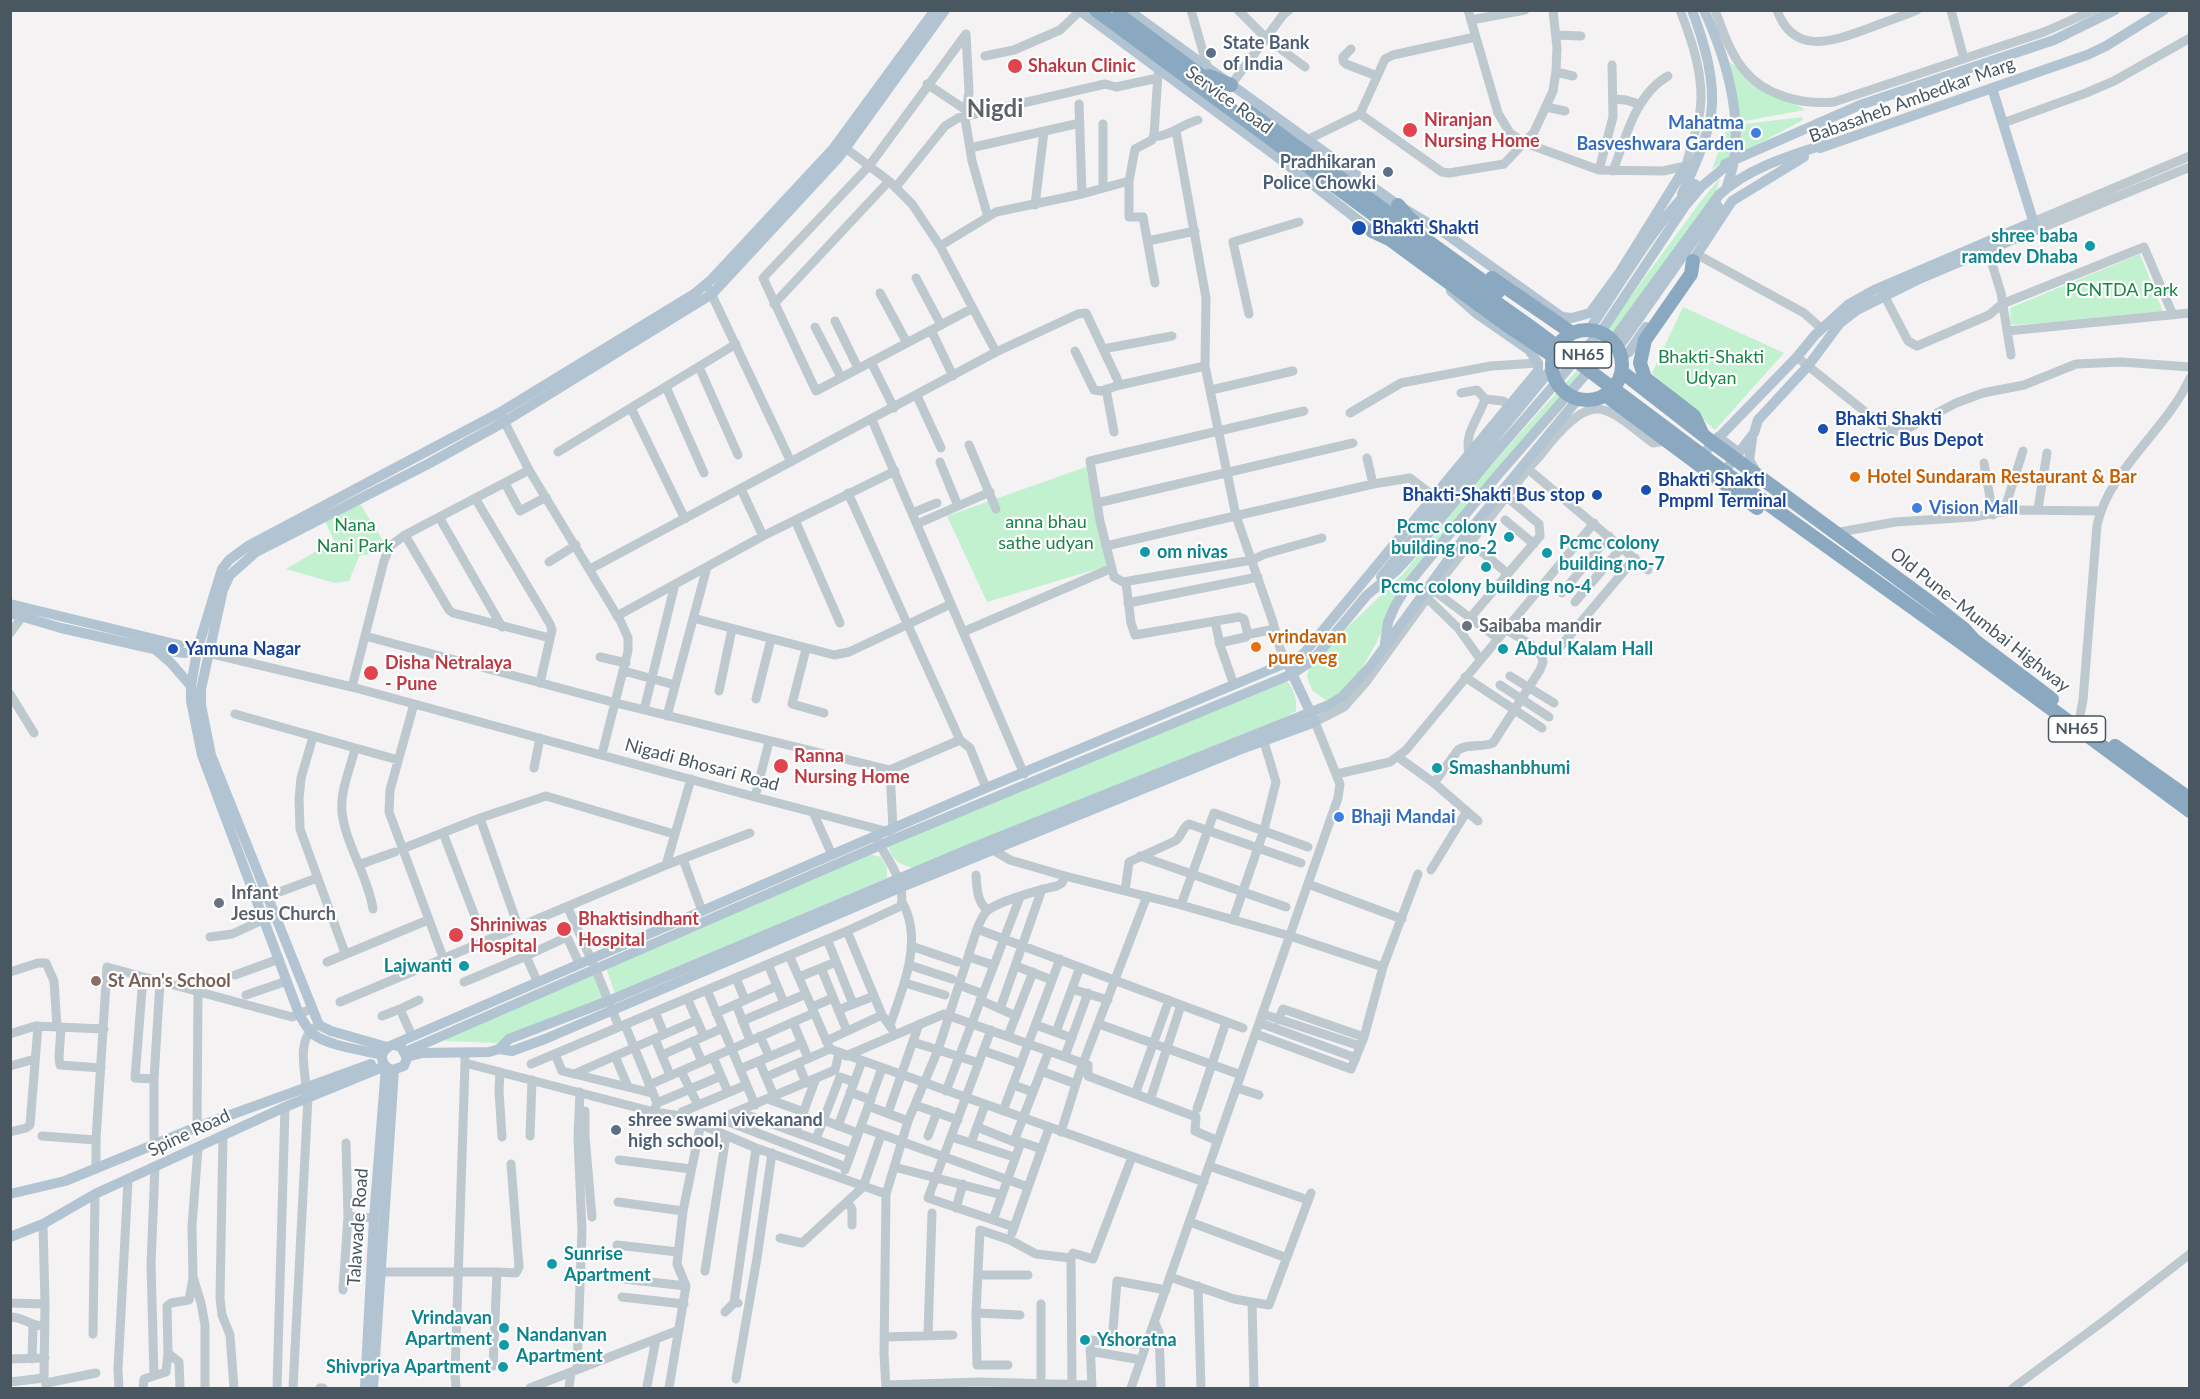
<!DOCTYPE html>
<meta charset="utf-8">
<style>
body{margin:0}
#map{position:relative;width:2200px;height:1399px;overflow:hidden;background:#f4f2f2;font-family:Lato,sans-serif}
canvas{display:block}
.frame{position:absolute;inset:0;border:12px solid #495760;pointer-events:none}
</style>
<div id="map">
<canvas width="2200" height="1399"></canvas>
<div class="frame"></div>
</div>
<script>
const ctx = document.querySelector('canvas').getContext('2d');
ctx.lineJoin = 'round';
function paint(path, color) {
  ctx.fillStyle = color;
  ctx.fill(path, 'evenodd');
}
function strokePath(path, color, width, dash) {
  ctx.strokeStyle = color;
  ctx.lineWidth = width;
  ctx.lineCap = dash ? 'butt' : 'round';
  ctx.setLineDash(dash || []);
  ctx.stroke(path);
}
function label(font, color, halo, rows, align = 'center') {
  ctx.font = font + ' Lato,sans-serif';
  ctx.lineWidth = 4.5;
  ctx.setLineDash([]);
  ctx.textBaseline = 'middle';
  ctx.strokeStyle = halo;
  ctx.fillStyle = color;
  for (const [text, x, y, turn = 0] of rows) {
    ctx.save();
    ctx.translate(x, y);
    ctx.rotate((+turn || 0) * Math.PI / 180);
    ctx.textAlign = isNaN(turn) ? turn : align;
    if (halo) ctx.strokeText(text, 0, 0);
    ctx.fillText(text, 0, 0);
    ctx.restore();
  }
}
const green = new Path2D(`
 M1726 60 1805 110 1739 122Z
 M1802 117 1803 120 1712 169 1728 126Z
 M1720 178 1714 199 1605 349 1391 612C1378 639 1357 690 1327 701L1312 690 1307 676 1309 668 1329 645 1403 574 1480 478 1576 371 1701 201Z
 M2140 254 2164 314 2011 325 2010 308Z
 M1683 307 1784 353 1715 430 1652 373Z
 M1086 467 1107 566 987 602 947 516Z
 M360 504 384 542 377 553 359 556 349 581 335 583 286 569 334 541 325 521Z
 M1285 679C1294 688 1297 698 1296 711L1285 717 914 868C900 865 892 860 888 846Z
 M869 854 881 857 887 868V878L615 993 606 968Z
 M592 972 604 999 497 1043 446 1041 441 1038Z`);
const minor = new Path2D(`
 M1191 10 1208 69
 M1238 10 1266 38 1305 67
 M1468 10 1498 113 1510 133 1525 143 1599 170 1663 171 1686 166C1690 148 1697 130 1700 111 1705 78 1692 41 1680 10
 M1715 10C1723 31 1730 53 1744 70 1765 96 1803 105 1834 102L2044 32 2094 10
 M1777 10C1793 55 1831 42 1864 30 1882 23 1900 17 1917 10
 M1951 10 1964 59
 M1471 20 1525 10
 M966 34 869 166 763 278 816 391 973 308
 M966 34 969 92 965 118 972 161 988 217
 M1556 35 1581 36
 M1351 49 1343 57V61L1346 64 1377 76
 M985 56 1014 50 1060 30 1080 11
 M1556 72 1573 76
 M927 84 966 110
 M1231 85 1283 15 1289 10
 M1614 99 1626 100 1639 104
 M1079 104 1082 194
 M1546 107 1565 111
 M1360 114 1442 172 1449 173 1504 164 1534 132 1553 91 1556 71 1557 48 1553 10
 M2003 123 2086 93 2114 81 2190 38
 M1176 131 1206 298 1205 366 1236 516 1272 619 1280 648 1287 664
 M1153 137C1171 136 1182 124 1198 120
 M1307 140 1360 114 1385 59 1393 55 1475 37
 M840 144 889 181 912 204 940 246 996 352
 M970 148 1080 123
 M1599 170 1613 117 1612 65
 M1613 171C1626 137 1635 95 1668 76
 M896 187 945 126 958 118 1105 84 1116 87 1158 78
 M1103 188V124
 M1035 205 1044 131
 M2033 222 2190 156
 M2036 230 2190 167
 M1148 241 1195 231
 M1986 244 2001 293 2011 355
 M940 246 996 212 1082 194 1129 181
 M1698 255 1804 313 1822 329
 M916 278 941 325
 M1155 283 1143 217H1129V181L1135 149 1152 140 1154 135 1158 74
 M709 289 791 462
 M880 293 907 343
 M1884 295 1908 341 1917 346 1989 315 2002 304 2144 247 2173 315
 M774 304 889 181
 M1249 314 1233 242 1299 222
 M835 321 858 368
 M815 327 841 377
 M931 330 953 376
 M2007 331 2190 313
 M1103 349 1172 336
 M1075 351 1094 390 1101 391 1120 385
 M1797 357 1889 431H1903L1956 403 1983 393 2024 385 2076 364 2121 362 2190 367
 M871 362 894 408
 M699 367 738 455
 M666 387 704 473
 M1106 389 1114 432
 M1211 390 1293 371
 M1461 393 1477 390 1485 399C1479 418 1464 433 1469 454
 M917 396 941 448
 M1485 399 1503 401 1510 406
 M631 408 685 519
 M1304 411 1090 461 1100 521 1114 577 1123 582 1252 560 1265 554 1322 538
 M1350 413 1401 383 1491 366 1538 363
 M502 417 529 470 621 622 628 638V651L602 754
 M872 420 1024 774
 M969 445 996 509
 M558 452 736 344
 M1367 458 1373 484 1410 478 1435 497
 M940 462 958 506
 M1984 463 1993 515
 M1524 471C1535 464 1542 453 1550 443 1596 390 1604 406 1653 443L1665 441
 M505 483 520 511 546 497
 M741 489 763 536
 M848 493 960 740 970 748 986 788
 M475 498 550 624 552 630 540 683
 M1097 503 1353 443
 M2038 509 2047 453
 M2004 511 2023 451
 M912 513 937 503
 M439 517 502 627
 M795 520 840 623
 M1505 520 1534 544
 M917 524 990 492
 M1835 533 1895 522 1973 517 2013 510 2100 511
 M405 535 449 610 453 613 550 638
 M1106 546 1373 484
 M1481 551 1508 574
 M549 562 576 545
 M590 569 996 352 1078 314 1086 313 1120 385 1205 366
 M1126 583 1131 623 1135 635 1239 617 1244 619 1247 631 1250 634 1275 629
 M1433 590 1497 638
 M1562 593 1609 536
 M1427 598 1458 628 1480 659
 M1575 602 1622 547
 M1128 603 1258 577
 M617 616 763 536 895 471
 M693 618 834 655 849 652 951 604
 M1470 618 1540 536 1539 524 1507 497
 M1215 621 1220 645 1234 685
 M963 632 1112 568
 M10 633 22 617
 M365 636 616 703 890 770 960 740
 M1219 643 1246 637
 M1560 647 1635 558
 M806 649 792 704 824 713
 M208 653 352 687 755 797 889 832
 M600 657 626 663
 M624 671 675 685
 M1510 676 1554 703
 M1465 677 1542 728
 M1500 685 1549 717
 M352 687 384 561 390 546 405 535 529 470
 M719 691 732 629
 M10 694 34 733
 M756 699 771 639
 M414 704 390 790 389 812 444 960
 M644 710 675 584
 M235 714 398 760
 M667 716 707 567
 M2074 727 2079 721 2083 700 2097 525C2110 468 2166 431 2190 378
 M313 737 301 778 299 799 300 829 345 953
 M355 749C350 769 340 791 342 812 345 843 368 876 373 909
 M1398 757 1434 783
 M534 768 540 738
 M890 770 893 829
 M1337 774 1390 762 1406 750 1594 523
 M755 797 769 742
 M813 812 832 855
 M480 818 519 929
 M1478 821 1434 783 1458 750C1468 743 1482 748 1493 743L1540 670 1543 662 1542 657 1530 644 1505 629
 M443 833 476 919
 M402 849 480 818 546 796 674 834
 M993 850 1010 860 1065 876 1181 905 1290 936 1383 967
 M1140 856 1286 907
 M683 859 702 911
 M361 864 395 852
 M666 865 691 779
 M1431 870 1467 811
 M976 875C977 890 977 900 987 910
 M1308 884 1402 919
 M1125 891 1129 862 1175 841C1182 837 1182 827 1189 824L1301 863
 M263 898 317 878
 M1181 905 1214 813 1308 847
 M568 908 595 968 619 1027
 M1233 920 1264 830 1276 782 1264 742
 M977 929 1243 1028
 M847 931 882 1015 892 1029
 M210 937 232 934 265 919
 M827 939 853 1004
 M911 946 958 962
 M789 955 830 1049 1204 1182
 M969 957 993 965
 M327 962 428 920
 M768 964 784 1003
 M909 965 952 979
 M1016 966 1052 980
 M821 968 847 1031
 M10 972 38 963H46L54 981 57 1027
 M235 975 279 959
 M143 977 135 1078 154 1079
 M799 977 836 962
 M736 978 745 1000
 M537 981 526 956 567 937 579 963
 M464 982 526 956
 M905 983 945 995
 M959 985 983 994
 M1072 989 1108 1000
 M707 990 755 1105
 M246 995 287 981
 M687 998 704 1036
 M980 1000 1016 1016
 M340 1002 666 865 750 833
 M736 1004 750 1040
 M812 1007 833 998
 M400 1009 419 1000
 M1000 1009 1042 889
 M838 1010 874 996
 M655 1012 664 1034
 M716 1013 777 986
 M1263 1014 1360 1046
 M382 1016 400 1009 412 1036
 M1278 1020 1283 1009 1364 1037
 M742 1021 806 994
 M793 1022 808 1058
 M1260 1023 1356 1058
 M1099 1024 1241 1075
 M625 1025 657 1103 654 1112
 M890 1025C903 988 924 939 902 902
 M1036 1025 1072 1038
 M61 1027 59 1058 60 1065 101 1068
 M991 1030 928 1198 1014 1227
 M1056 1032 1080 967
 M10 1034 35 1026 104 1029
 M1256 1034 1351 1069 1364 1037 1383 967 1418 874
 M760 1036 769 1056
 M1008 1036 1033 972
 M655 1039 670 1075
 M693 1041 702 1062
 M826 1041 882 1015
 M913 1042 979 1063
 M984 1051 1021 1064
 M465 1053V1063L654 1112 681 1116 756 1148 886 1194
 M555 1054 562 1071 652 1093
 M662 1055 723 1028
 M615 1056 628 1087
 M846 1056 944 1014 1088 1065V1076L1196 1117 1195 1131 1218 1141
 M1065 1056 1088 993
 M713 1057 728 1092
 M759 1061 774 1096
 M798 1063 806 1083
 M531 1064 847 931 901 906C906 882 888 860 877 840
 M10 1066 35 1059
 M740 1069 802 1043
 M681 1071 698 1105
 M1041 1071 1076 1084
 M500 1072 499 1091 502 1137
 M574 1074 697 1020
 M766 1077 830 1049
 M649 1085 814 1013
 M1013 1085 1033 1092
 M306 1088C305 1069 297 1041 314 1028
 M1237 1088 1259 1095
 M1137 1089 1169 1000
 M946 1091 1020 897
 M850 1092 871 1100
 M1152 1094 1181 1005
 M768 1099 804 1112
 M657 1103 721 1076
 M915 1105 958 1120
 M868 1106 908 1121
 M1197 1109 1226 1022
 M585 1111V1137L592 1217
 M1003 1111 1060 959
 M739 1112 850 1152
 M888 1113 919 1024
 M681 1116 682 1112 746 1085
 M721 1119 846 1167
 M823 1120 858 1133
 M705 1125 835 1070 839 1053
 M838 1126 862 1061
 M197 1127 198 992
 M861 1127 1028 1187
 M977 1127 1017 1143
 M10 1132 26 1128 30 1125 38 1026
 M796 1132 816 1078
 M1061 1132 1080 1071 1147 896
 M223 1135 220 1298 222 1315 230 1335 234 1388
 M42 1136 96 1140
 M530 1136 532 1080
 M928 1136 937 1112
 M952 1137 1014 1157
 M816 1139 840 1077 854 1082
 M1014 1141 1049 1051
 M971 1143 985 1105
 M154 1144V1079L160 982
 M198 1148 192 1226 193 1277 201 1303 205 1325V1388
 M619 1160 691 1169
 M1209 1166 1308 1200
 M894 1167 1002 1195
 M96 1169V1140L107 967 292 1017 311 1009
 M845 1170 882 1068
 M618 1202 683 1211
 M848 1203 852 1209V1225
 M956 1208 963 1184
 M348 1216 374 1218
 M993 1220 1021 1142 1042 1149
 M1190 1222 1287 1258
 M43 1224 45 1304 44 1378 47 1388
 M1012 1233 1049 1128
 M780 1238 802 1243 863 1187 881 1135
 M617 1245 678 1252
 M1071 1258 1072 1388
 M705 1271 726 1136
 M374 1272H497L493 1366
 M497 1272 516 1273 519 1267 511 1164
 M978 1275H1028
 M1170 1277 1234 1299 1269 1305 1311 1193
 M624 1279 686 1286
 M1198 1286 1201 1388
 M343 1290 348 1216 346 1143
 M622 1297 684 1304
 M1252 1302 1254 1388
 M10 1303 45 1304
 M734 1303 756 1148
 M725 1312 734 1303H738
 M976 1313 1020 1315
 M10 1317C26 1317 27 1326 45 1326
 M1155 1323 1159 1332 1161 1388
 M93 1334 95 1194
 M928 1334 932 1213
 M885 1337 953 1335
 M1112 1342 1117 1281 1166 1290
 M1090 1351 1141 1360
 M10 1359 45 1358
 M32 1359 33 1326
 M1008 1365H977L976 1313 980 1230 1010 1240 1036 1254 1071 1258 1073 1253 1093 1259 1132 1157
 M577 1369 582 1231 578 1138 580 1092
 M154 1376 151 1264 155 1166
 M736 1379 757 1258 772 1153
 M10 1382 44 1378
 M46 1383 96 1373
 M886 1385 979 1382 1092 1385
 M647 1386 656 1339
 M119 1388 118 1369 128 1181
 M143 1388 144 1379 166 1372 168 1353
 M180 1388 179 1362 168 1353 167 1306 171 1303 189 1300 193 1278
 M277 1388 285 1107
 M293 1388 308 1097
 M320 1388H323
 M456 1388 455 1374 465 1063
 M530 1388 679 1330
 M569 1388 571 1372
 M669 1388 686 1286 677 1264 683 1211 701 1123
 M886 1388 884 1354 886 1194 908 1121 938 1050 977 929C979 924 982 917 986 912 995 902 1042 889 1057 886L1062 883 1065 876
 M1041 1388V1304
 M1092 1388 1090 1340 1147 1345
 M1131 1388 1338 798 1340 784 1315 722 1344 707 1366 682 1427 598 1528 469 1648 570
 M2013 1388 2105 1320 2190 1254`);
const major = new Path2D(`
 M1079 10 1280 159 1376 234
 M1128 10 1398 205 1443 232 1562 317 1572 318 1590 313 1620 272 1686 166H1694
 M1704 10C1728 62 1748 131 1727 186
 M1820 148 2087 55 2106 46 2164 10
 M1725 164 1860 105 2054 40 2115 10
 M1682 194C1693 169 1706 142 1711 115 1716 81 1704 42 1692 10
 M1690 265 1732 201 1804 157
 M1589 330C1621 283 1655 223 1695 184
 M1618 348 1718 206
 M1621 356 1629 352 1646 327
 M1718 437 1739 453
 M1752 439 1749 460 1756 472
 M1697 460 1797 357 1815 335 1849 304 1874 290 2033 222
 M1721 476 1754 433 1758 420 1808 366 1840 323 1857 310 1917 280 2036 230 1992 88
 M1381 577 1552 368
 M10 604 179 645
 M10 613 61 628 154 649 185 653 193 651 201 652
 M1385 643 1388 622 1395 606 1409 583 1496 477 1600 358 1719 195C1748 168 1789 156 1826 144
 M156 650 171 663 191 686
 M394 1045 401 1047 407 1058 404 1066 392 1070C380 1065 378 1053 390 1046L986 788 1298 658 1305 652 1538 371V363L1529 350 1477 314 1451 291
 M387 1047 331 1031 319 1025 211 755 201 705V689L223 590 230 575 256 552 428 464 504 422 712 294 839 157 945 10
 M499 1049 512 1051 545 1039 902 887 1236 751 1315 722 1289 667
 M405 1052 892 840 1292 674 1313 660 1367 595 1396 571 1409 557 1484 466 1605 326 1685 206 1701 187 1731 162
 M382 1055C363 1050 328 1046 313 1034 307 1029 303 1021 299 1014L202 755 191 701V686L197 651 222 569 229 560 248 546 499 413 694 294 712 279 833 149 935 10
 M407 1057 422 1053 489 1052 499 1049 509 1039 608 1001 969 849 1329 705 1342 697 1370 667 1470 530 1578 399
 M10 1194 65 1181 197 1127 371 1064
 M10 1237 43 1224 95 1194 285 1107 385 1066
 M365 1388 374 1218 386 1067
 M373 1388 394 1070`);
const highway = new Path2D(`
 M1096 10 1415 245 1535 330 1754 494 1966 646 2190 811
 M1119 15 1219 89
 M1209 76 1231 85
 M1249 112 1498 292
 M1398 205 1410 219 1418 225
 M1372 231 1391 240 1508 326 1553 356
 M1693 261 1691 274 1645 340 1640 363 1645 378 1694 416 1702 433
 M1492 278 1572 333
 M1552 365a35 35 0 1 1 70 0a35 35 0 1 1-70 0Z
 M1622 372 1712 442 1935 606 1964 629 1974 640 2052 699
 M1605 395 1757 508
 M2115 746 2190 799`);
const markers = [
 [1211,53,6,"#5c6f8a"],
 [1015,66,8,"#e0444e"],
 [1410,130,8,"#e0444e"],
 [1756,133,6,"#3f7fe0"],
 [1388,172,6,"#5c6f8a"],
 [1359,228,8,"#1a4fb4"],
 [2090,246,6,"#0f9aa8"],
 [1823,429,6,"#1a4fb4"],
 [1855,477,6,"#e8710a"],
 [1646,490,6,"#1a4fb4"],
 [1597,495,6,"#1a4fb4"],
 [1917,508,6,"#3f7fe0"],
 [1509,537,6,"#0f9aa8"],
 [1145,552,6,"#0f9aa8"],
 [1547,553,6,"#0f9aa8"],
 [1486,567,6,"#0f9aa8"],
 [1467,626,6,"#6b7280"],
 [1256,647,6,"#e8710a"],
 [173,649,6,"#1a4fb4"],
 [1503,649,6,"#0f9aa8"],
 [371,673,8,"#e0444e"],
 [781,766,8,"#e0444e"],
 [1437,768,6,"#0f9aa8"],
 [1339,817,6,"#3f7fe0"],
 [219,903,6,"#6b7280"],
 [564,929,8,"#e0444e"],
 [456,935,8,"#e0444e"],
 [464,966,6,"#0f9aa8"],
 [96,981,6,"#8d6e63"],
 [616,1130,6,"#5c6f8a"],
 [552,1264,6,"#0f9aa8"],
 [504,1328,6,"#0f9aa8"],
 [1085,1340,6,"#0f9aa8"],
 [504,1345,6,"#0f9aa8"],
 [503,1367,6,"#0f9aa8"]
];
const shields = [
 [1583,355,57],
 [2077,729,57]
];
const shieldNames = [
 ["NH65",1583,355],
 ["NH65",2077,729]
];
const serviceNames = [
 ["State Bank",1223,43],
 ["of India",1223,64],
 ["Pradhikaran",1376,162,"right"],
 ["Police Chowki",1376,183,"right"],
 ["shree swami vivekanand",628,1120],
 ["high school,",628,1141]
];
const healthNames = [
 ["Shakun Clinic",1028,66],
 ["Niranjan",1424,120],
 ["Nursing Home",1424,141],
 ["Disha Netralaya",385,663],
 ["- Pune",385,684],
 ["Ranna",794,756],
 ["Nursing Home",794,777],
 ["Bhaktisindhant",578,919],
 ["Hospital",578,940],
 ["Shriniwas",470,925],
 ["Hospital",470,946]
];
const streetNames = [
 ["Service Road",1229,100,36],
 ["Babasaheb Ambedkar Marg",1912,100,-20],
 ["Old Pune–Mumbai Highway",1980,620,38],
 ["Nigadi Bhosari Road",702,765,15],
 ["Spine Road",189,1133,-25],
 ["Talawade Road",358,1227,-86]
];
const shopNames = [
 ["Mahatma",1744,123,"right"],
 ["Basveshwara Garden",1744,144,"right"],
 ["Vision Mall",1929,508],
 ["Bhaji Mandai",1351,817]
];
const transitNames = [
 ["Bhakti Shakti",1372,228],
 ["Bhakti Shakti",1835,419],
 ["Electric Bus Depot",1835,440],
 ["Bhakti Shakti",1658,480],
 ["Pmpml Terminal",1658,501],
 ["Bhakti-Shakti Bus stop",1585,495,"right"],
 ["Yamuna Nagar",185,649]
];
const cultureNames = [
 ["shree baba",2078,236,"right"],
 ["ramdev Dhaba",2078,257,"right"],
 ["Pcmc colony",1497,527,"right"],
 ["building no-2",1497,548,"right"],
 ["Pcmc colony",1559,543],
 ["building no-7",1559,564],
 ["om nivas",1157,552],
 ["Pcmc colony building no-4",1486,587,"center"],
 ["Abdul Kalam Hall",1515,649],
 ["Smashanbhumi",1449,768],
 ["Lajwanti",452,966,"right"],
 ["Sunrise",564,1254],
 ["Apartment",564,1275],
 ["Vrindavan",492,1318,"right"],
 ["Apartment",492,1339,"right"],
 ["Nandanvan",516,1335],
 ["Apartment",516,1356],
 ["Yshoratna",1097,1340],
 ["Shivpriya Apartment",491,1367,"right"]
];
const parkNames = [
 ["PCNTDA Park",2122,290],
 ["Bhakti-Shakti",1711,357],
 ["Udyan",1711,378],
 ["anna bhau",1046,522],
 ["sathe udyan",1046,543],
 ["Nana",355,525],
 ["Nani Park",355,546]
];
const foodNames = [
 ["Hotel Sundaram Restaurant & Bar",1867,477],
 ["vrindavan",1268,637],
 ["pure veg",1268,658]
];
const worshipNames = [
 ["Saibaba mandir",1479,626],
 ["Infant",231,893],
 ["Jesus Church",231,914]
];
const educationNames = [
 ["St Ann's School",108,981]
];
const districtNames = [
 ["Nigdi",995,109]
];
paint(green, '#c2f1d0');
strokePath(minor, '#bdc8cf', 9);
strokePath(major, '#b2c4d1', 10);
strokePath(highway, '#8aa9c1', 14);
for (const [x, y, r, color] of markers) {
  const dot = new Path2D();
  dot.arc(x, y, r, 0, 2 * Math.PI);
  ctx.fillStyle = color;
  ctx.fill(dot);
  strokePath(dot, '#fff', 2);
}
for (const [x, y, w] of shields) {
  const box = new Path2D();
  box.roundRect(x - w / 2, y - 13, w, 26, 4.5);
  ctx.fillStyle = '#fff';
  ctx.fill(box);
  strokePath(box, '#495760', 1.5);
}
label('bold 16px', '#495760', null, shieldNames);
label('bold 18px', '#4e5e75', '#fff', serviceNames, 'left');
label('bold 18px', '#be3a42', '#fff', healthNames, 'left');
label('18px', '#495760', '#fff', streetNames);
label('bold 18px', '#366cbe', '#fff', shopNames, 'left');
label('bold 18px', '#164399', '#fff', transitNames, 'left');
label('bold 18px', '#0d838f', '#fff', cultureNames, 'left');
label('18px', '#168645', '#fff', parkNames);
label('bold 18px', '#c56008', '#fff', foodNames, 'left');
label('bold 18px', '#5b616d', '#fff', worshipNames, 'left');
label('bold 18px', '#785e54', '#fff', educationNames, 'left');
label('bold 24px', '#5e6367', '#fff', districtNames);
</script>
